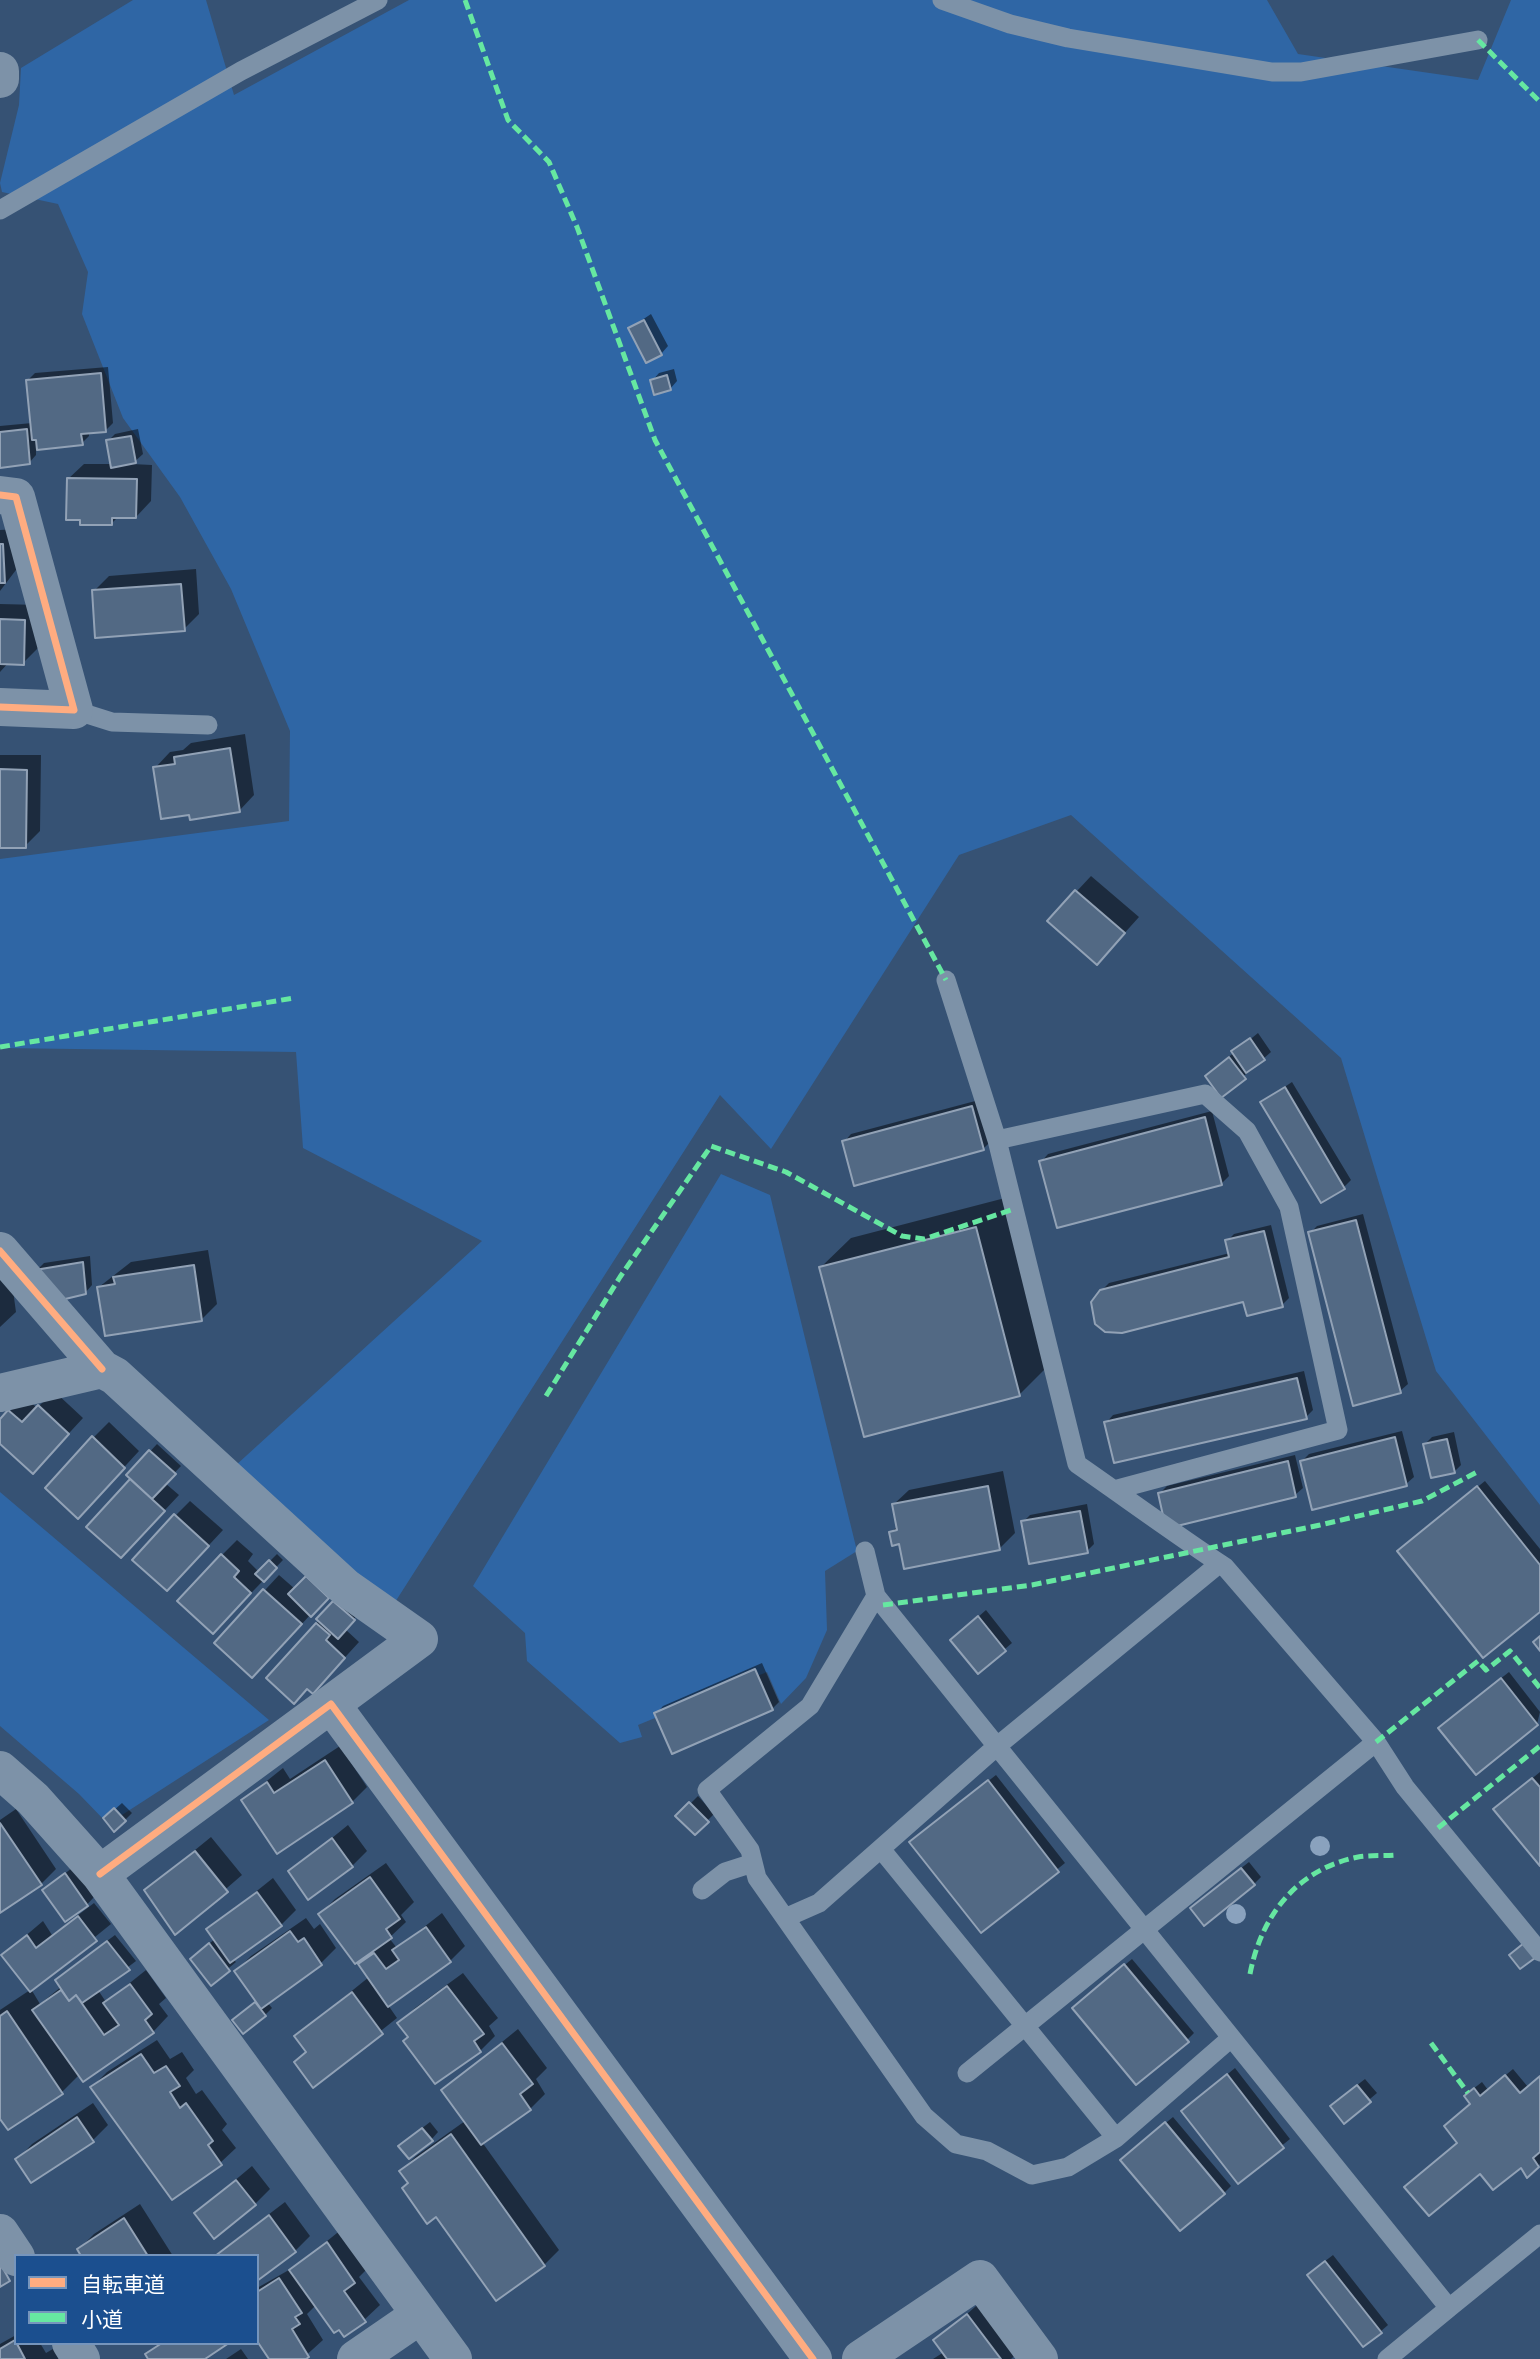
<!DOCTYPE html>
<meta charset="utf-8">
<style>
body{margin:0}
#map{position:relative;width:1540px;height:2359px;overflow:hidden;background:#365274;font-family:"Asap Condensed","Noto Sans JP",sans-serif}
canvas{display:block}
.legend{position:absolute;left:14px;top:2254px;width:245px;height:91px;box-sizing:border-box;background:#1b4f8f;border:2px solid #7695bc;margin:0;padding:9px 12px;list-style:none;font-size:21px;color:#fff}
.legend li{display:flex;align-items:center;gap:14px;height:35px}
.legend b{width:35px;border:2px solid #7695bc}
</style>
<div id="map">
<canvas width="1540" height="2359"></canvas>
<ul class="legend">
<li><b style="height:9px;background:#ffac80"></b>自転車道</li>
<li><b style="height:9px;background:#66e7a1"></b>小道</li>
</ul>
</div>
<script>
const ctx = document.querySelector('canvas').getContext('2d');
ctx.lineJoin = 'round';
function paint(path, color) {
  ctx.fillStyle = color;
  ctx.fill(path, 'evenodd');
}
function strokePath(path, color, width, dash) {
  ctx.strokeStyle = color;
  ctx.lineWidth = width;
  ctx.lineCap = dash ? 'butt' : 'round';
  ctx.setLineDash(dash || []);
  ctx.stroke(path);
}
const green = new Path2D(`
 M133 0H206L234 95 409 0H1267L1298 54 1478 80 1511 0H1540V1505L1436 1371 1341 1058 1071 815 959 855 771 1149 720 1095 390 1610 224 1476 482 1241 303 1148 296 1052 0 1048V859L289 821 290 731 231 589 180 497 123 418 82 314 88 272 58 204 2 192 0 183 19 105 21 68Z
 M721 1174 770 1195 857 1551 825 1571 827 1630 806 1678 781 1704 767 1672 638 1725 642 1737 620 1743 527 1661 525 1633 473 1586Z
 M0 1492 269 1720 108 1824 79 1794 0 1726Z`);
const shadow = new Path2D(`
 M651 314 668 346 661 354 630 328Z
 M108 367 113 423 106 430 89 432V436L82 443 36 448V455L29 463 0 466V426L32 423 27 381 35 373Z
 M674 369 677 381 670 389 652 381 659 373Z
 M138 429 143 454 132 464 152 465 151 501 136 517 119 516 111 524 68 479 84 464H112L108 441 115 434Z
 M18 529 19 566 0 591V530Z
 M196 569 199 614 184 629 94 591 109 576Z
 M0 604 40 605 38 648 23 663 9 662 0 672Z
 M245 734 254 795 239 811 155 768 170 752 183 750 191 743Z
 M0 755H41L40 831 25 846H0Z
 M1091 876 1139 917 1112 947 1049 921Z
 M1258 1033 1271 1052 1222 1095 1214 1069Z
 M1292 1082 1351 1180 1344 1187 1262 1102Z
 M979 1100 990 1142 983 1149 844 1142 851 1134Z
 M1212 1111 1229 1176 1222 1183 1058 1226 1041 1162 1048 1154Z
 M1005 1198 1049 1365 1019 1395 821 1267 851 1238Z
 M1363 1214 1408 1384 1400 1391 1310 1233 1317 1226Z
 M1271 1225 1289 1298 1282 1305 1245 1300 1094 1298 1109 1283 1230 1253 1227 1241 1234 1234Z
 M7 1247 16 1312 0 1327V1248Z
 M208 1250 217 1304 201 1320 99 1287 131 1262Z
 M90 1256 92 1285 85 1293 37 1270 44 1263Z
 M1304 1371 1313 1410 1306 1417 1106 1423 1113 1415Z
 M54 1391 83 1418 48 1456 0 1441V1421L25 1396 37 1408Z
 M109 1422 139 1451 93 1501V1438Z
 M1402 1431 1414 1477 1406 1484 1302 1461 1309 1454Z
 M1454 1432 1461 1465 1454 1472 1425 1444 1432 1437Z
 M157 1444 181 1466 165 1483 179 1495 136 1541 89 1527 133 1479 128 1475Z
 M1295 1455 1303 1488 1295 1495 1160 1493 1167 1486Z
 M1003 1471 1015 1533 1000 1548 901 1542 891 1532 898 1526 893 1505 909 1490Z
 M1485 1481 1540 1549V1609L1406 1544Z
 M190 1501 223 1530 182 1574 175 1516Z
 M1087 1504 1094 1544 1087 1551 1023 1522 1030 1515Z
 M237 1540 253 1554 248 1561 259 1572 277 1554 283 1560 228 1617 222 1555Z
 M279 1575 295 1589 311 1614 268 1661 216 1643Z
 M342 1595 360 1612 345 1629 359 1642 328 1676 268 1677Z
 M986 1610 1012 1643 978 1672 960 1633Z
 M762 1663 779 1702 772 1709 656 1714 663 1706Z
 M1509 1672 1540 1712 1537 1724 1447 1721Z
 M340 1746 367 1787 352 1802 243 1800 283 1768 290 1779Z
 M1540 1772V1863L1503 1802Z
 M996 1775 1065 1863 981 1931 919 1835Z
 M698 1796 714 1814 695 1833 678 1816Z
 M122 1803 132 1813 125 1820 113 1811Z
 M16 1809 56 1869 41 1884 0 1911V1820Z
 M348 1825 367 1851 352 1866 290 1872Z
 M211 1837 242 1875 176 1932 146 1890Z
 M1249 1862 1261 1877 1254 1884 1199 1901Z
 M386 1863 414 1902 401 1915 406 1922 389 1938 397 1948 442 1913 465 1946 450 1961 388 2005 397 2018 313 2085 296 2062 307 2051 296 2036 369 1977 360 1964 373 1951 320 1914 335 1899Z
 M73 1867 94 1897 84 1908 45 1890Z
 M273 1878 296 1910 281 1925 233 1959 236 1962 211 1983 199 1952 215 1939 208 1930Z
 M94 1903 111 1924 31 1989 40 2004 61 1987 64 1973 115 1935 136 1961 98 1990 106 2002 146 1970 166 1998 159 2004 168 2016 153 2032 80 2074 62 2092 0 2116V2010L30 1990 3 1955 43 1921 52 1935Z
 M306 1918 314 1929 320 1924 336 1948 321 1963 267 2002 272 2008 265 2015 241 2013 257 2001 236 1971 251 1956Z
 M1132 1959 1194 2033 1187 2040 1081 2001Z
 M463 1973 498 2018 489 2026 495 2036 480 2051 410 2037 400 2023 415 2008Z
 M518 2029 547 2068 536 2079 545 2094 530 2109 482 2142 559 2250 544 2265 437 2215 401 2171 416 2156 465 2121 443 2090Z
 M157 2040 170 2059 182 2052 194 2070 186 2078 196 2094 202 2090 227 2124 222 2130 236 2148 220 2163 92 2087 107 2072Z
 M1235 2068 1290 2139 1238 2181 1183 2111Z
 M1513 2069 1528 2087 1540 2077V2164L1528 2175 1521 2165 1459 2143 1473 2089 1482 2082 1488 2090Z
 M1365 2079 1377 2093 1344 2121 1339 2099Z
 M93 2103 108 2125 93 2140 17 2160 32 2144Z
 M1173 2117 1231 2186 1224 2193 1129 2153Z
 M430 2122 438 2132 431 2140 408 2139Z
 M252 2166 270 2189 255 2204 196 2213Z
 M285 2202 310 2236 295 2251 257 2256H214Z
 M140 2204 173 2256H83L79 2249 94 2234Z
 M342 2229 369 2267 359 2277 380 2305 364 2320 316 2305 307 2314 323 2340 302 2359H271L257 2338V2288L296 2266Z
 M1333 2255 1388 2325 1380 2332 1316 2268Z
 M983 2300 1021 2350 1011 2359H933L944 2352 936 2341Z
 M16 2335V2343H40L46 2353 58 2346 64 2359H0V2344Z
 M241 2349 248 2359H226Z`);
const building = new Path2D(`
 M644 320 662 355 646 363 628 328Z
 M101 373 106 432 81 434 83 445 37 450 36 440H32L26 380Z
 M667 375 671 390 654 395 650 380Z
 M27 429 30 464 0 468V432Z
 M131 436 136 463 111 468 106 440Z
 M67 478 137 479 136 518H112V525H80V520H66Z
 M0 544H3L5 583H0Z
 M181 584 185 631 95 638 92 590Z
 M0 619 25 620 24 665 0 664Z
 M230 748 240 812 190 820 189 815 161 819 153 767 175 764 174 757Z
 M0 769 27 770 26 848H0Z
 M1075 890 1125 933 1097 965 1047 921Z
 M1250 1038 1265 1060 1246 1073 1231 1051Z
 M1229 1057 1246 1079 1221 1098 1205 1076Z
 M1285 1087 1345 1189 1321 1203 1260 1102Z
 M972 1106 984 1150 854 1186 842 1141Z
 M1205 1117 1222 1185 1057 1228 1039 1161Z
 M1356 1220 1401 1393 1353 1406 1308 1232Z
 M976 1227 1020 1396 864 1437 819 1267Z
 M1264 1231 1283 1307 1247 1316 1243 1302 1122 1333 1105 1332 1095 1324 1091 1302 1100 1290 1229 1257 1225 1240Z
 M83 1262 86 1294 61 1300 35 1270Z
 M194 1265 202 1321 105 1336 97 1287 115 1284 113 1277Z
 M1297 1378 1307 1419 1114 1463 1104 1422Z
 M38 1405 69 1434 33 1474 0 1444V1419L8 1410 22 1422Z
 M92 1436 125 1468 78 1519 45 1488Z
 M1395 1437 1407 1486 1312 1510 1300 1461Z
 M1447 1439 1455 1473 1431 1478 1423 1444Z
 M149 1450 176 1474 152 1499 126 1475Z
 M1288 1461 1296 1497 1177 1526 1164 1520 1158 1493Z
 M130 1479 165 1511 121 1558 86 1527Z
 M988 1486 1000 1550 904 1569 899 1544 892 1546 889 1532 897 1530 892 1504Z
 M1477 1486 1540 1565V1612L1483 1658 1397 1551Z
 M1080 1511 1088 1553 1029 1564 1021 1521Z
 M174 1514 209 1546 167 1591 132 1560Z
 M221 1554 239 1571 234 1577 251 1593 213 1634 177 1601Z
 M269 1560 277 1568 264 1582 255 1574Z
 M306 1576 329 1598 311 1617 288 1594Z
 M263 1589 302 1624 252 1678 214 1643Z
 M333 1601 355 1620 338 1639 316 1619Z
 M978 1616 1006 1651 978 1674 950 1640Z
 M316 1623 330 1635 326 1640 345 1658 313 1694 307 1689 294 1704 266 1678Z
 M1540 1636V1651L1533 1642Z
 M755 1669 773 1710 672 1754 654 1713Z
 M1501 1678 1538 1725 1476 1775 1438 1728Z
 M325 1760 353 1803 277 1854 241 1800 267 1782 274 1793Z
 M1532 1778 1540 1787V1866L1493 1809Z
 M988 1780 1059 1872 981 1933 909 1842Z
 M689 1802 709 1822 695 1835 675 1816Z
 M114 1808 126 1821 114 1832 103 1818Z
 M0 1823 42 1885 0 1913Z
 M332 1838 353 1867 308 1900 288 1871Z
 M195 1851 228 1892 175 1935 144 1890Z
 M1241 1868 1255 1885 1204 1926 1190 1908Z
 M65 1873 88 1906 65 1922 42 1890Z
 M370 1877 400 1919 386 1929 392 1938 355 1964 318 1914Z
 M257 1892 282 1926 230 1963 206 1929Z
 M78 1916 97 1941 30 1992 1 1955 27 1935 36 1948Z
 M426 1927 451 1962 388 2007 358 1964 374 1953 386 1969 399 1960 392 1950Z
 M290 1931 298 1942 304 1938 322 1965 261 2009 234 1971Z
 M107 1941 130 1970 82 2003 76 1995 69 2001 55 1980Z
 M209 1943 230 1971 211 1986 190 1959Z
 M1524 1943 1535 1958 1520 1969 1509 1955Z
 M1124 1964 1189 2042 1136 2085 1072 2008Z
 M130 1984 152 2014 145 2020 154 2033 83 2082 32 2010 61 1990 69 2001 76 1995 104 2035 119 2025 103 2003Z
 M447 1986 484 2034 474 2041 481 2052 435 2084 403 2041 408 2037 397 2023Z
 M352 1992 383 2034 313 2088 294 2062 306 2052 294 2036Z
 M255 2002 266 2016 243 2034 232 2020Z
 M7 2011 63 2094 8 2130 0 2119V2016Z
 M502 2043 533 2084 520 2094 531 2110 481 2145 441 2090Z
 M141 2054 154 2073 166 2066 180 2086 170 2092 180 2108 186 2103 213 2141 208 2145 222 2165 172 2200 90 2087Z
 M1227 2074 1284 2148 1238 2184 1181 2111Z
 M1505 2075 1520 2093 1540 2076V2152L1533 2158 1539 2167 1527 2178 1521 2168 1493 2190 1480 2174 1429 2216 1404 2187 1457 2143 1444 2126 1470 2104 1464 2096 1474 2088 1480 2096Z
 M1357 2085 1371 2102 1344 2124 1330 2106Z
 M77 2117 94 2142 31 2183 15 2159Z
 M1165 2122 1225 2194 1180 2231 1120 2160Z
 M422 2128 433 2141 409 2159 398 2146Z
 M451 2134 545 2266 496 2301 436 2217 427 2224 402 2188 408 2183 399 2171Z
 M236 2180 256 2205 214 2239 194 2213Z
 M269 2215 296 2252 257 2281V2256H215Z
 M124 2218 148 2256H81L77 2249Z
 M327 2242 355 2283 344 2291 366 2322 344 2337 339 2330 334 2333 289 2270Z
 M1325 2261 1382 2333 1363 2347 1307 2275Z
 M0 2263 10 2281 0 2287Z
 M279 2278 302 2313 295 2317 300 2324 292 2329 309 2357 306 2359H269L257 2341V2292Z
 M967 2314 1001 2359H947L933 2340Z
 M15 2340 25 2359H0V2349Z
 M162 2343H229L205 2359H148L145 2354Z`);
const lane = new Path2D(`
 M942 0 1010 24 1068 38 1272 72H1301L1478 40
 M0 210 241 71 378 0
 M74 710 112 722 208 725
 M946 980 997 1140
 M1114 1490 1338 1430 1289 1207 1247 1131 1205 1094 997 1140 1077 1464C1126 1498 1175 1534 1225 1567L1376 1742 1405 1787 1540 1952
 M865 1551 876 1596 810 1706 707 1790 750 1850 757 1878 924 2116 956 2144 987 2151 1032 2175 1068 2167 1116 2138 1231 2038
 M876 1596 1449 2308 1540 2234
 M881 1849 1116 2138
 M702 1890 725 1872 753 1863
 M785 1918 819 1903 996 1747 1219 1564
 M967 2073 1376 1742
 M1387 2359 1449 2308`);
const street = new Path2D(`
 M0 71V79
 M0 495 16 497 74 710 0 707
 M0 1251 102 1369
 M0 1393 102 1369 115 1376 345 1587 419 1639 331 1704
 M0 1770 33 1799 100 1874 453 2359
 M100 1874 331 1704 813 2359
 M0 2233 16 2257
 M71 2343 81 2359
 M356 2359 420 2315
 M861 2359 980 2279 1039 2359`);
const quiet = new Path2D(`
 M465 0 508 120 549 162 577 227 655 440 946 980
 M1478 40 1540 102
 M0 1047 294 998
 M546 1396 620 1277 711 1146 786 1172 902 1236 924 1239 1014 1209
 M883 1605 1032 1585 1320 1525 1422 1501 1477 1472
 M1376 1742 1478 1661 1486 1670 1510 1651 1540 1688
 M1438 1828 1540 1746
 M1250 1974C1261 1916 1297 1869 1358 1857 1370 1855 1384 1856 1396 1855
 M1431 2043 1468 2093`);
const cycleway = new Path2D(`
 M0 495 16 497 74 710 0 707
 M0 1251 102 1369
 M100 1874 331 1704 813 2359`);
const trees = [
 [1320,1846],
 [1236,1914]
];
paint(green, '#2f66a5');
paint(shadow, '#0007');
paint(building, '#526984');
strokePath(building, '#92a2b6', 2);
strokePath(lane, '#7d92a8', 19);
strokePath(street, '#7d92a8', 38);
strokePath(quiet, '#66e7a1', 5, [10, 5]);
strokePath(cycleway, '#ffac80', 7);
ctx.fillStyle = '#8aa2be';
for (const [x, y] of trees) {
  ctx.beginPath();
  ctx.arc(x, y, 10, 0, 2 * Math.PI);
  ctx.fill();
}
</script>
